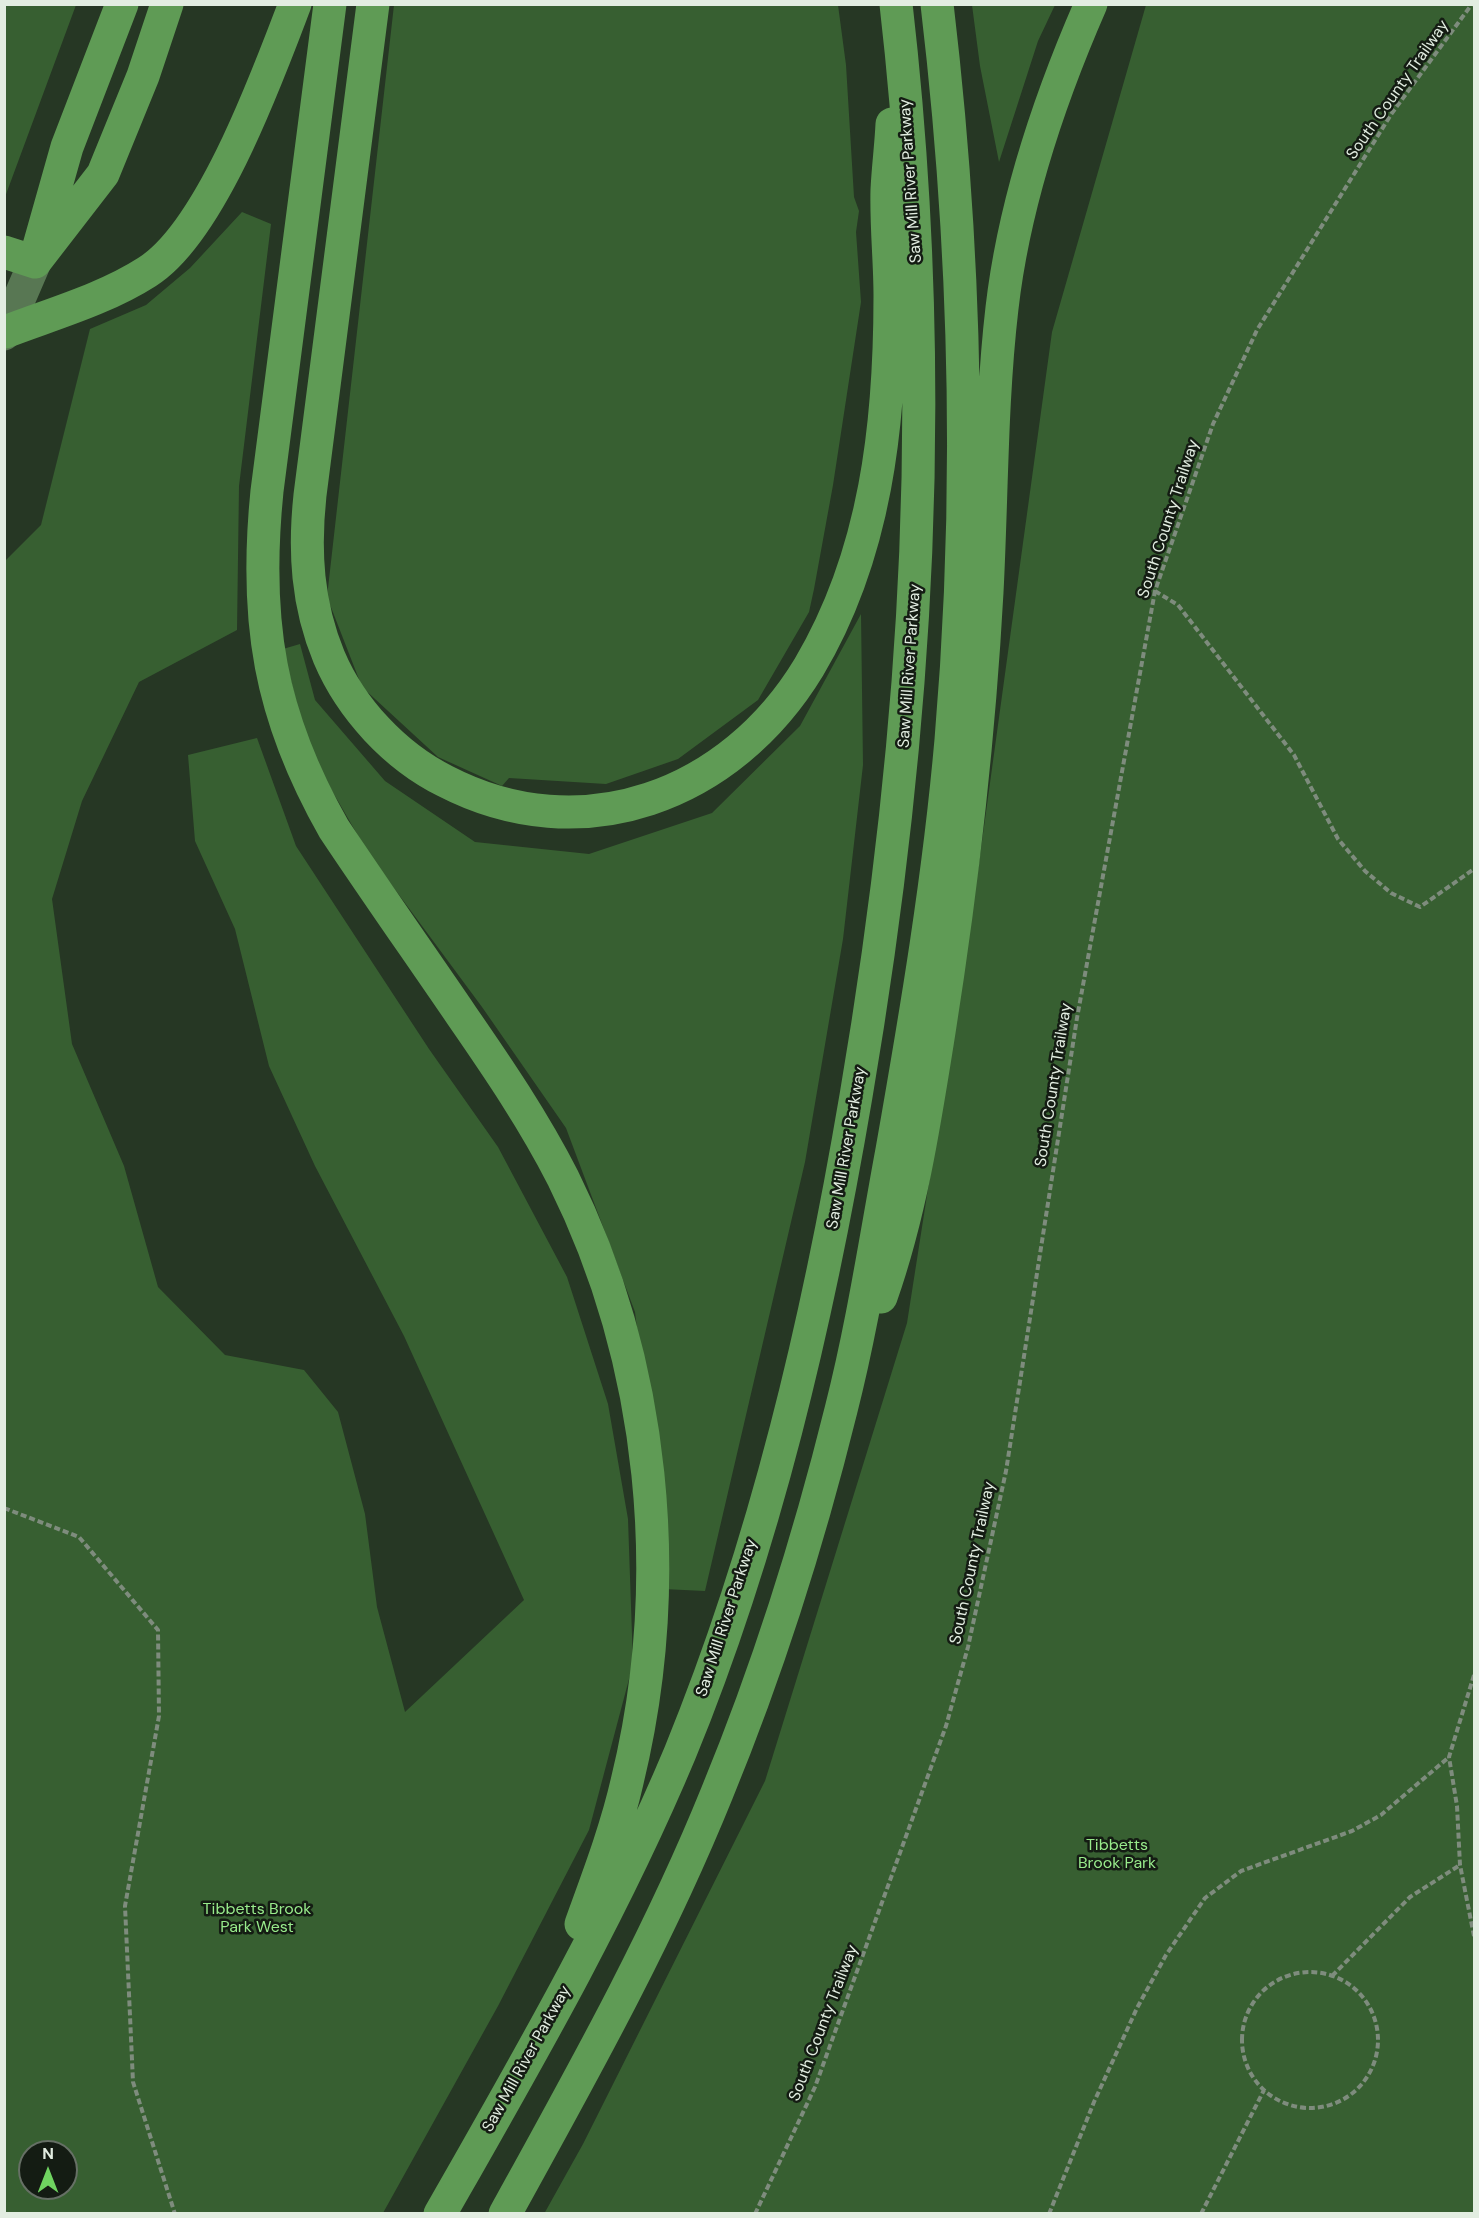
<!DOCTYPE html>
<style>
body{margin:0}
#map{position:relative;width:1479px;height:2218px;overflow:hidden;background:#263724;font-family:"DM Sans",sans-serif}
canvas{display:block}
.frame{position:absolute;inset:0;border:6px solid #e2ede1;pointer-events:none}
.north{position:absolute;left:18px;top:2140px;width:60px;height:60px;box-sizing:border-box;background:#141c13;border:2px solid #667065;border-radius:50%;rotate:0deg;font-size:16px;font-weight:700;line-height:24px;text-align:center;color:#e2ede1}
.north::after{content:'';display:block;margin:auto;width:21px;height:27px;background:#6fd360;clip-path:polygon(50% 0,100% 100%,50% 72%,0 100%)}
</style>
<div id="map">
<canvas width="1479" height="2218"></canvas>
<div class="frame"></div>
<div class="north">N</div>
</div>
<script>
const ctx = document.querySelector('canvas').getContext('2d');
ctx.lineJoin = 'round';
function paint(path, color) {
  ctx.fillStyle = color;
  ctx.fill(path, 'evenodd');
}
function strokePath(path, color, width, dash) {
  ctx.strokeStyle = color;
  ctx.lineWidth = width;
  ctx.lineCap = dash ? 'butt' : 'round';
  ctx.setLineDash(dash || []);
  ctx.stroke(path);
}
function label(font, color, halo, rows, align = 'center') {
  ctx.font = font + ' "DM Sans",sans-serif';
  ctx.lineWidth = 5;
  ctx.setLineDash([]);
  ctx.textBaseline = 'middle';
  ctx.strokeStyle = halo;
  ctx.fillStyle = color;
  for (const [text, x, y, turn = 0] of rows) {
    ctx.save();
    ctx.translate(x, y);
    ctx.rotate((+turn || 0) * Math.PI / 180);
    ctx.textAlign = isNaN(turn) ? turn : align;
    if (halo) ctx.strokeText(text, 0, 0);
    ctx.fillText(text, 0, 0);
    ctx.restore();
  }
}
const green = new Path2D(`
 M5 4 76 5 5 197 4 5Z
 M394 5H838L846 65 854 197 859 211 856 232 861 302 833 485 814 589 809 612 758 700 678 759 606 784 509 778 502 786 438 757 362 687 327 597Z
 M972 5H1055L1038 41 999 162 980 66Z
 M1146 5H1474V2213L544 2214 583 2144 765 1781 907 1323 979 863 1052 332Z
 M242 212 271 224 239 486 237 630 139 682 82 801 52 899 72 1044 124 1166 158 1287 225 1355 304 1370 338 1412 365 1514 377 1607 405 1712 524 1600 404 1336 315 1166 269 1066 235 929 195 841 188 755 257 738 296 846 429 1049 498 1147 567 1277 608 1404 628 1519 633 1664 589 1830 498 2006 383 2213 5 2214V561L41 525 90 329 146 305 190 268ZM30 2152H66V2188H30Z
 M861 614 863 765 843 939 805 1162 705 1591 663 1589V1537L635 1312 566 1128 482 1007 368 853 308 749 283 649 300 644 315 700 385 781 475 842 589 854 712 813 800 726Z`);
const path = new Path2D(`
 M1155 591 1178 605 1294 755 1338 839 1365 871 1391 893 1420 907 1474 869
 M4 1508 79 1537 158 1630 159 1716 125 1906 133 2082 175 2214
 M1474 1675 1449 1757 1457 1806 1460 1865 1474 1936
 M1242 2040a68 68 0 1 1 136 0a68 68 0 1 1-136 0Z
 M1332 1976 1410 1897 1460 1865
 M755 2214 815 2087 946 1726 968 1647 1006 1471 1077 1018 1155 591 1213 424 1257 330 1392 113 1472 4
 M1049 2214 1094 2102 1137 2008 1166 1955 1205 1898 1241 1871 1352 1831 1381 1815 1449 1757
 M1201 2214 1264 2090
 M1240 2214V2213`);
const secondary = new Path2D(`
 M4 334 35 262`);
const highway = new Path2D(`
 M330 4 267 491C254 620 269 715 334 829 376 892 419 953 462 1016 498 1068 534 1121 563 1178 655 1363 676 1581 627 1782 616 1830 598 1877 581 1924
 M373 4 310 495C304 551 307 604 329 657 351 709 395 756 445 781 582 852 731 796 809 667 876 554 890 424 890 296 890 261 886 226 887 190 888 168 891 146 892 124
 M39 246 67 147 122 4
 M4 252 35 262
 M35 262 103 174 143 76 167 4
 M5 332C52 314 105 299 147 272 211 232 268 75 295 4
 M881 1297C911 1212 925 1120 939 1032 962 886 979 739 987 592 992 497 991 402 1002 308 1014 204 1049 100 1091 4
 M440 2214C526 2063 613 1913 680 1753 766 1543 818 1320 856 1096 919 727 939 378 896 4
 M505 2214C581 2076 658 1939 717 1793 768 1669 809 1539 841 1410 863 1324 876 1236 892 1150 916 1014 939 877 951 740 972 495 966 248 937 4`);
const streetNames = [
 ["South County Trailway",1398,90,-55],
 ["Saw Mill River Parkway",911,181,-94],
 ["South County Trailway",1169,519,-72],
 ["Saw Mill River Parkway",910,666,-86],
 ["South County Trailway",1054,1085,-81],
 ["Saw Mill River Parkway",847,1148,-80],
 ["South County Trailway",973,1563,-78],
 ["Saw Mill River Parkway",727,1618,-72],
 ["South County Trailway",824,2023,-69],
 ["Saw Mill River Parkway",527,2059,-61]
];
const parkNames = [
 ["Tibbetts",1117,1846],
 ["Brook Park",1117,1864],
 ["Tibbetts Brook",257,1910],
 ["Park West",257,1928]
];
paint(green, '#375f31');
strokePath(path, '#7e8c7d', 4, [6, 3]);
strokePath(secondary, '#587753', 33);
strokePath(highway, '#5f9b55', 33);
label('16px', '#e2ede1', '#141c13', streetNames);
label('16px', '#98eb8b', '#141c13', parkNames);
</script>
